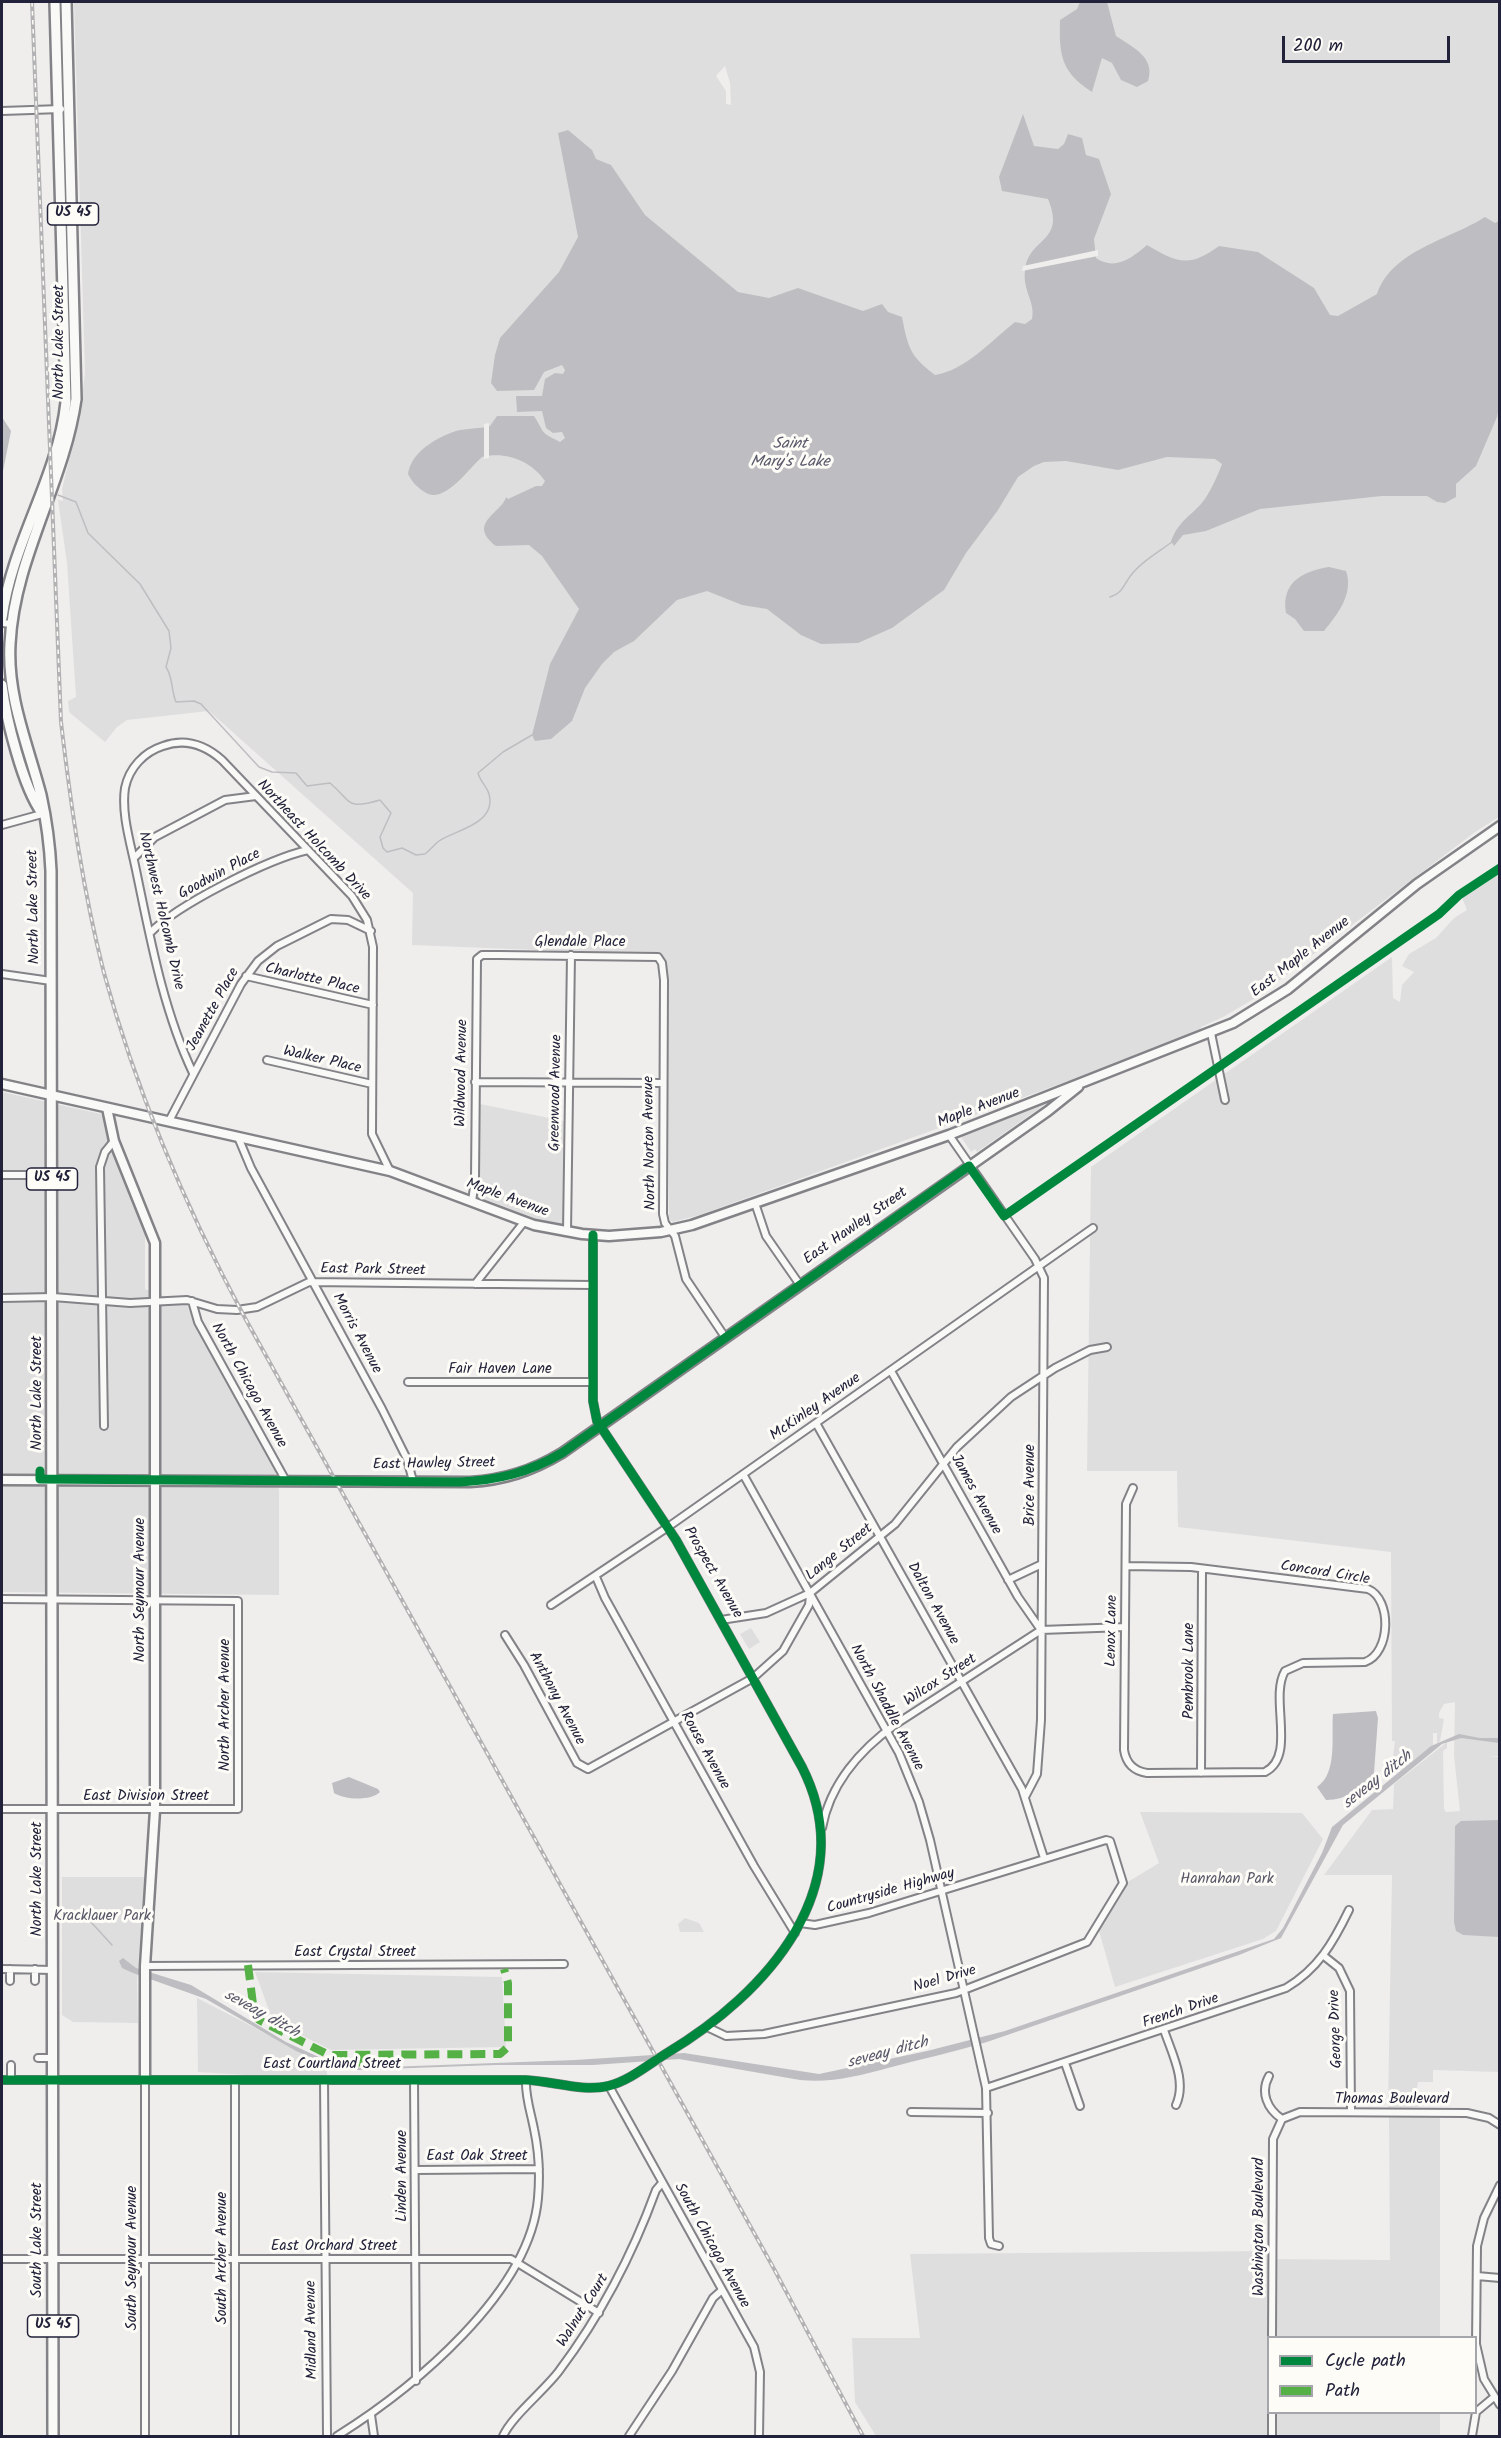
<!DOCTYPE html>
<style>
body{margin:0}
#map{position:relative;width:1501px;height:2438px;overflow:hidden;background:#efeeed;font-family:Kalam,sans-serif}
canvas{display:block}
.frame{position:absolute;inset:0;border:3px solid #22223b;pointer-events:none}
.legend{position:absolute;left:1267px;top:2336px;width:210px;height:78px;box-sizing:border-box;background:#fdfcf7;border:2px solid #a5a5ac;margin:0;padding:8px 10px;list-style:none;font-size:18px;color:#22223b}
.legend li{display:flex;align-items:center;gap:12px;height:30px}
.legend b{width:30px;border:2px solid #a5a5ac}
.scale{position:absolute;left:1282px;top:36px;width:168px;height:27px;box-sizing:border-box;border:3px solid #22223b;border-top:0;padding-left:8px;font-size:18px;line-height:21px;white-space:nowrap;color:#22223b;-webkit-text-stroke:4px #fdfcf7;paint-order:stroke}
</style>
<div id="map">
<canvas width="1501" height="2438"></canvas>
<div class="frame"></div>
<ul class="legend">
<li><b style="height:8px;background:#00873e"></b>Cycle path</li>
<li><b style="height:8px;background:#55b146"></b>Path</li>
</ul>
<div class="scale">200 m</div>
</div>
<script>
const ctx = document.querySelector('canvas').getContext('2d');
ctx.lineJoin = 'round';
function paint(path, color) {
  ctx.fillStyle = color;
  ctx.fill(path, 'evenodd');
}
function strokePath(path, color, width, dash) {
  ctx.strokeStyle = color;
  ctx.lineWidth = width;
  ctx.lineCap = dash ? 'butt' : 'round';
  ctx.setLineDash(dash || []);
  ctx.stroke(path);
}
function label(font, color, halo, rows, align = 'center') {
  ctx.font = font + ' Kalam,sans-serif';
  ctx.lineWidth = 6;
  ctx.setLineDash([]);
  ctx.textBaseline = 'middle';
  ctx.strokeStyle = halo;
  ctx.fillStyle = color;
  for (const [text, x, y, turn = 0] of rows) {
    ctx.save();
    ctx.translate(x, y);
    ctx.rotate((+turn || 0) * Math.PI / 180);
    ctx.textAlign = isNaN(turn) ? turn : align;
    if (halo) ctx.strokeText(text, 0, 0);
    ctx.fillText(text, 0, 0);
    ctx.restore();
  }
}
const built = new Path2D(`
 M74 2H1499V817L1475 832 1257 997 1223 1017 1201 1027 1200 1033 700 1215 672 1222 669 1218 667 968 661 955 412 945 413 893 209 711 127 720 117 727 105 742 69 712 68 701 76 697 67 563 58 500 63 501 62 489 79 420 85 373ZM725 66 730 83 731 105 726 104V91L716 76Z
 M1499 872 1500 1756H1489L1500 1757 1499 2072 1433 2070V2082H1418L1417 2088H1412V2094H1418L1419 2107 1388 2108 1392 1875H1324L1372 1810 1393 1809 1394 1784 1447 1742V1748L1443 1751 1444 1809 1446 1812 1460 1811 1454 1756 1455 1702 1444 1704 1439 1713V1718L1444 1719 1440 1741 1437 1743V1733H1433V1745L1397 1773 1393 1757 1395 1741H1392L1391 1552 1178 1527 1177 1471H1087L1091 1167 1392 957 1393 998 1400 1002 1402 985 1414 972 1402 966 1409 954 1436 938 1454 918 1467 910 1462 898Z
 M2 1092 101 1114 145 1225V1289L187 1305 275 1471 279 1491V1595L2 1592Z
 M1053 1099 977 1152 975 1149 971 1152 960 1135Z
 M475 1103 569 1122 567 1221 560 1226 534 1225 478 1204 474 1190Z
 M751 1628 760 1642 749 1649 740 1634Z
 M1140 1812 1302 1813 1323 1839 1276 1931 1263 1939 1115 1987 1099 1931 1124 1891 1126 1883 1159 1863Z
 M62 1877H145L137 1981 138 2023 73 2022 62 2015Z
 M685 1918 699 1923 704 1932H680L678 1924Z
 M255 1972 502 1977 506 2047 331 2050 273 2021Z
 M197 1998 327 2065V2080L198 2072Z
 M1389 2117H1440V2337L1268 2338V2412L1440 2413V2436H876L855 2402 852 2338H920L910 2254 1267 2251 1268 2259 1390 2260Z`);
const water = new Path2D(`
 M1080 2H1107L1116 36C1132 47 1156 57 1148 81L1137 87 1121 80 1112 63 1102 58 1092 92C1061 72 1059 55 1060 20L1077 9Z
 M1023 114 1034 146 1058 149 1064 144 1068 134 1082 138 1086 155 1099 159 1111 194 1094 239 1096 258C1115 271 1132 258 1147 245 1178 263 1189 268 1219 246L1258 252 1314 288 1330 315 1338 316 1377 294C1392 250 1449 240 1485 217L1495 223 1499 221 1500 404 1497 417 1476 466 1456 484V497L1445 503 1437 502 1427 496H1382L1260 509 1206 531 1183 535 1174 546 1171 541C1179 521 1188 518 1201 504 1210 493 1217 477 1222 464L1215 459 1167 457 1118 470 1066 461 1044 462 1034 466 1018 477 998 510 966 553 944 590 892 628 858 643 821 644 801 635 767 609 742 605 707 591 677 600 634 641 614 652 602 664 585 688 572 721 551 739 535 741 532 735 550 664 579 609 542 556 529 545 496 546C466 523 502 513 506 497L508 499 536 486H542L545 481C531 461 506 451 482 457 467 470 443 507 423 491 416 486 412 482 408 474 411 452 437 437 456 431 467 428 479 429 490 426L497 416H534C546 435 539 431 560 442L565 438 562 432 553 433 546 428 542 411 517 412 516 396H542L545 379 555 373 563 374 565 370 562 365 544 372 534 390 497 391 491 383 495 355 500 338 559 272 578 237 558 133 568 130 592 150 596 159 611 165 645 215 738 292 769 298 798 288 863 311 882 304 888 312 902 317C908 348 910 356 935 375 966 370 991 341 1015 322L1025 324 1032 319C1036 300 1020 290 1026 264 1034 237 1065 240 1048 199L1002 191 999 177Z
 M2 417 11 431 2 476Z
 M1329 567 1346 571C1354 593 1338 614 1324 631H1304L1295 619 1286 613C1281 583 1302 571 1329 567Z
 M1376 1711 1378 1718 1374 1773C1360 1788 1348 1800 1326 1800L1317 1787C1338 1773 1331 1736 1333 1714Z
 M1459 1734 1480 1738H1499V1743L1461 1738 1442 1744 1343 1825 1281 1938 1239 1955 987 2042C954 2052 921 2059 888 2068 859 2076 831 2083 800 2080L679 2059 593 2065H496L356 2070 320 2061 296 2051 206 1999 133 1973 122 1968 119 1961 123 1958 136 1968 191 1985 286 2042 321 2058 361 2068 575 2060 684 2053 819 2074 927 2051 1005 2031 1274 1939 1283 1928 1322 1853 1332 1827 1431 1746Z
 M349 1777 378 1789 380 1792C371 1801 345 1800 334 1793L332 1783Z
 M1499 1820V1937L1463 1935 1456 1931 1454 1922 1455 1826 1461 1821Z`);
const pier = new Path2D(`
 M1098 250V256L1022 271 1023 266Z
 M489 423V458L484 459V424Z`);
const stream = new Path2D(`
 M58 495 76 502 88 533 140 584 169 631 171 648 166 667C173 677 171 690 176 702L194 701 201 704 259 767 272 772 296 773 307 786 330 783C352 802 346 810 380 800L391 813 380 837 383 848 387 852 402 848 416 855 425 854C430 850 434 845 439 841 455 830 497 824 489 794 487 787 480 781 478 773L503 752 532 735
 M1110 597C1120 594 1122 589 1127 581 1136 565 1157 553 1172 542
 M80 1910 112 1945`);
const street = new Path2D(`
 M2 111 61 109
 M2 623 12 624
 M2 825 42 814
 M134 858 155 837 225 800 256 796
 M150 933C177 905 268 859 308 850
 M2 974 51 981
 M246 976 373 1005
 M1211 1033 1225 1100
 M267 1060 372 1084
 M193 1073C163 1010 150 937 136 870 131 845 121 814 125 788 129 768 144 752 163 746 185 738 205 745 222 760L352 896 367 920 373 947 372 1134 390 1171
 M475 1082 662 1083
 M169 1121 241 984 258 961 277 946 331 919 348 920 371 931
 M949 1135 1035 1259 1044 1278 1041 1720 1037 1774 1025 1797
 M238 1137 251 1168 382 1409 407 1459 413 1481
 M2 1175H52
 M472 1202 475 1179 477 959 482 955H499L658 957 662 963 664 980 663 1214 665 1223 675 1236 686 1279 725 1337
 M755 1203 766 1236 800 1285
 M567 1232 571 955
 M475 1284 524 1222
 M2 1298 53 1297 130 1303 187 1300 217 1309 237 1310 257 1307 309 1282 593 1285
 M192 1301 198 1322 286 1481
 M891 1371 1018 1597 1041 1630
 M408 1382H593
 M816 1423 1022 1789 1044 1858
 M104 1426 100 1167 105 1152 114 1141
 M743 1474 899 1753 919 1802 930 1840 986 2088 989 2238 991 2244 999 2246
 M1126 1566 1191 1567 1368 1589C1392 1599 1391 1653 1365 1662L1303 1663 1285 1671C1269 1698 1297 1756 1265 1772L1147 1773C1134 1771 1126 1763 1124 1750L1126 1504 1133 1488
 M596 1577 605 1598 754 1866 795 1933
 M1008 1580 1042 1564
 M2 1599 238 1601V1809H2
 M551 1605 668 1527 1093 1228
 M721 1620 766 1613 810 1593 895 1524 957 1447 1011 1397 1055 1368 1090 1350 1107 1347
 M505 1635 524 1665 577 1763 588 1769 753 1678 783 1651 809 1605 810 1595
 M1201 1773 1202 1569
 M822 1828C830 1784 861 1749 896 1724L1041 1630 1125 1627
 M1324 1956 1339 1968 1350 1991 1351 2111
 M145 1966 564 1964
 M2 1969 53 1970
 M35 1969V1981
 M10 1981V1969
 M707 2027 726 2036 764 2034 956 1993 1087 1942 1123 1883 1110 1841 1106 1840 869 1913 815 1925 800 1923
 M1164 2030C1172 2054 1187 2081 1176 2105
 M38 2058H54
 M1065 2063 1080 2106
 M11 2065V2080
 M1269 2076C1260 2092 1267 2109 1282 2119
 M2 2080H526C552 2081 583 2092 608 2086 629 2081 649 2064 667 2053 766 1994 863 1887 802 1767L676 1540 597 1421 593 1401V1235
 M145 2080V2436
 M235 2080V2436
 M324 2080 327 2436
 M414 2080 416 2381
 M609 2086 754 2347 760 2372 759 2436
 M986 2088 1286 1988C1318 1969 1333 1943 1349 1910
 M911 2112 988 2113
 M415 2170 539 2169
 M1500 2185 1484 2218 1477 2246 1476 2344 1484 2379 1500 2405
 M2 2259H511L599 2313
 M1477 2276 1500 2278
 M1272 2338 1273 2139 1282 2119 1300 2112 1467 2113 1489 2118 1500 2125
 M371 2415 374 2436
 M337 2436C412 2389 530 2293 538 2198 540 2175 539 2152 534 2129 531 2113 525 2096 526 2080
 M503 2436C512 2416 544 2391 559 2371 601 2315 632 2256 656 2190L662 2183
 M629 2436 672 2371 713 2298 722 2290
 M1272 2436V2412
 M1472 2436 1476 2412 1494 2397`);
const secondary = new Path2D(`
 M2 1084 390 1171 534 1225 582 1234 609 1236 661 1232 692 1225 949 1135 1233 1023 1288 989 1417 884 1500 826
 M107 1108 114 1141 155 1243V1810L145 1966V2080
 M2 1480 470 1482C504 1480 532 1471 562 1453L1048 1111 1078 1087`);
const primary = new Path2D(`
 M2 618C12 542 58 478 66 402L55 2
 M2 685C6 719 23 787 42 813
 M53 2436 51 871C50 848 46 818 41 795 28 745 7 697 10 644 14 558 64 484 76 399L66 2`);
const rail = new Path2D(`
 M32 2 61 722C71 807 83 891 104 973 137 1094 186 1208 245 1318L773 2267 863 2436`);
const quiet = new Path2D(`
 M248 1965 253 2004 259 2020 329 2055 500 2054 508 2047V1983L504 1969
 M354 2063 364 2062 372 2056`);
const cycleway = new Path2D(`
 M40 1471V1479L460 1482C498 1480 528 1473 562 1453L969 1166 1004 1216 1439 914 1459 895 1500 868
 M2 2080H526C552 2081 583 2092 608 2086 629 2081 649 2064 667 2053 766 1994 863 1887 802 1767L676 1540 597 1421 593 1401V1235`);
const shields = [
 [73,214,51],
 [52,1179,51],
 [53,2326,51]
];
const shieldNames = [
 ["US 45",73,214],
 ["US 45",52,1179],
 ["US 45",53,2326]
];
const streetNames = [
 ["North Lake Street",60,342,-90],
 ["Northeast Holcomb Drive",313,841,47],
 ["Goodwin Place",220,875,-28],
 ["North Lake Street",35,907,-91],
 ["Northwest Holcomb Drive",160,911,77],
 ["Glendale Place",580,943],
 ["East Maple Avenue",1301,958,-38],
 ["Charlotte Place",312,980,13],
 ["Jeanette Place",214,1010,-61],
 ["Walker Place",322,1061,13],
 ["Wildwood Avenue",463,1073,-89],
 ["Greenwood Avenue",557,1093,-89],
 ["Maple Avenue",979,1109,-21],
 ["North Norton Avenue",651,1143,-91],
 ["Maple Avenue",507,1199,20],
 ["East Hawley Street",856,1227,-35],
 ["East Park Street",373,1271,1],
 ["Morris Avenue",356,1334,62],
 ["Fair Haven Lane",500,1370],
 ["North Chicago Avenue",248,1386,61],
 ["North Lake Street",38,1393,-90],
 ["McKinley Avenue",816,1408,-35],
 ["East Hawley Street",434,1465,-1],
 ["Brice Avenue",1031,1485,-90],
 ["James Avenue",975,1495,61],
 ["Lange Street",840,1553,-39],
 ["Prospect Avenue",712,1573,60],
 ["Concord Circle",1325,1574,9],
 ["North Seymour Avenue",141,1590,-90],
 ["Dalton Avenue",932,1604,61],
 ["Lenox Lane",1113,1631,-89],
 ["Pembrook Lane",1190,1671,-90],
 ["Wilcox Street",941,1681,-33],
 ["Anthony Avenue",556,1699,62],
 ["North Archer Avenue",226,1705,-90],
 ["North Shaddle Avenue",886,1708,62],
 ["Rouse Avenue",704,1751,61],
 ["East Division Street",146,1797],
 ["North Lake Street",38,1879,-90],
 ["Countryside Highway",891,1892,-16],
 ["East Crystal Street",355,1953],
 ["Noel Drive",945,1980,-16],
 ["French Drive",1181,2012,-19],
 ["George Drive",1337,2029,-92],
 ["East Courtland Street",332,2065],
 ["Thomas Boulevard",1392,2100],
 ["East Oak Street",477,2157],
 ["Linden Avenue",403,2176,-90],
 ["Washington Boulevard",1260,2227,-90],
 ["South Lake Street",38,2240,-90],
 ["South Chicago Avenue",711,2246,61],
 ["East Orchard Street",334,2247],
 ["South Seymour Avenue",133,2258,-90],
 ["South Archer Avenue",223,2258,-90],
 ["Walnut Court",584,2311,-58],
 ["Midland Avenue",313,2330,-91]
];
const parkNames = [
 ["Hanrahan Park",1227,1880],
 ["Kracklauer Park",102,1917]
];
const waterNames = [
 ["Saint",790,445],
 ["Mary's Lake",790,463],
 ["seveay ditch",1378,1781,-38],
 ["seveay ditch",261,2015,29],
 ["seveay ditch",888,2054,-15]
];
paint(built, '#dfdede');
paint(water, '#bebec2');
paint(pier, '#efeeed');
strokePath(stream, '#bebec2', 1.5);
strokePath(street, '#838287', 10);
strokePath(secondary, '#838287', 13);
strokePath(primary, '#838287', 14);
strokePath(street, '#f9f9f7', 6);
strokePath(secondary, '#f9f9f7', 8);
strokePath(primary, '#f9f9f7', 9);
strokePath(rail, '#b2b2b4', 4);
strokePath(rail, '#fdfcf7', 1.5, [4.5]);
strokePath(quiet, '#55b146', 8, [15, 8]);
strokePath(cycleway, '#00873e', 9);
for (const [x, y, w] of shields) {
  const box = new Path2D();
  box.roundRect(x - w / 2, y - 11, w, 22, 4.5);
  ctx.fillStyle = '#fdfcf7';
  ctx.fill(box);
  strokePath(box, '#22223b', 1.5);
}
label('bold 14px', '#22223b', null, shieldNames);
label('15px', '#22223b', '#fdfcf7', streetNames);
label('15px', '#575768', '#fdfcf7', parkNames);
label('italic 16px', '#58586a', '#fdfcf7', waterNames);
</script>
